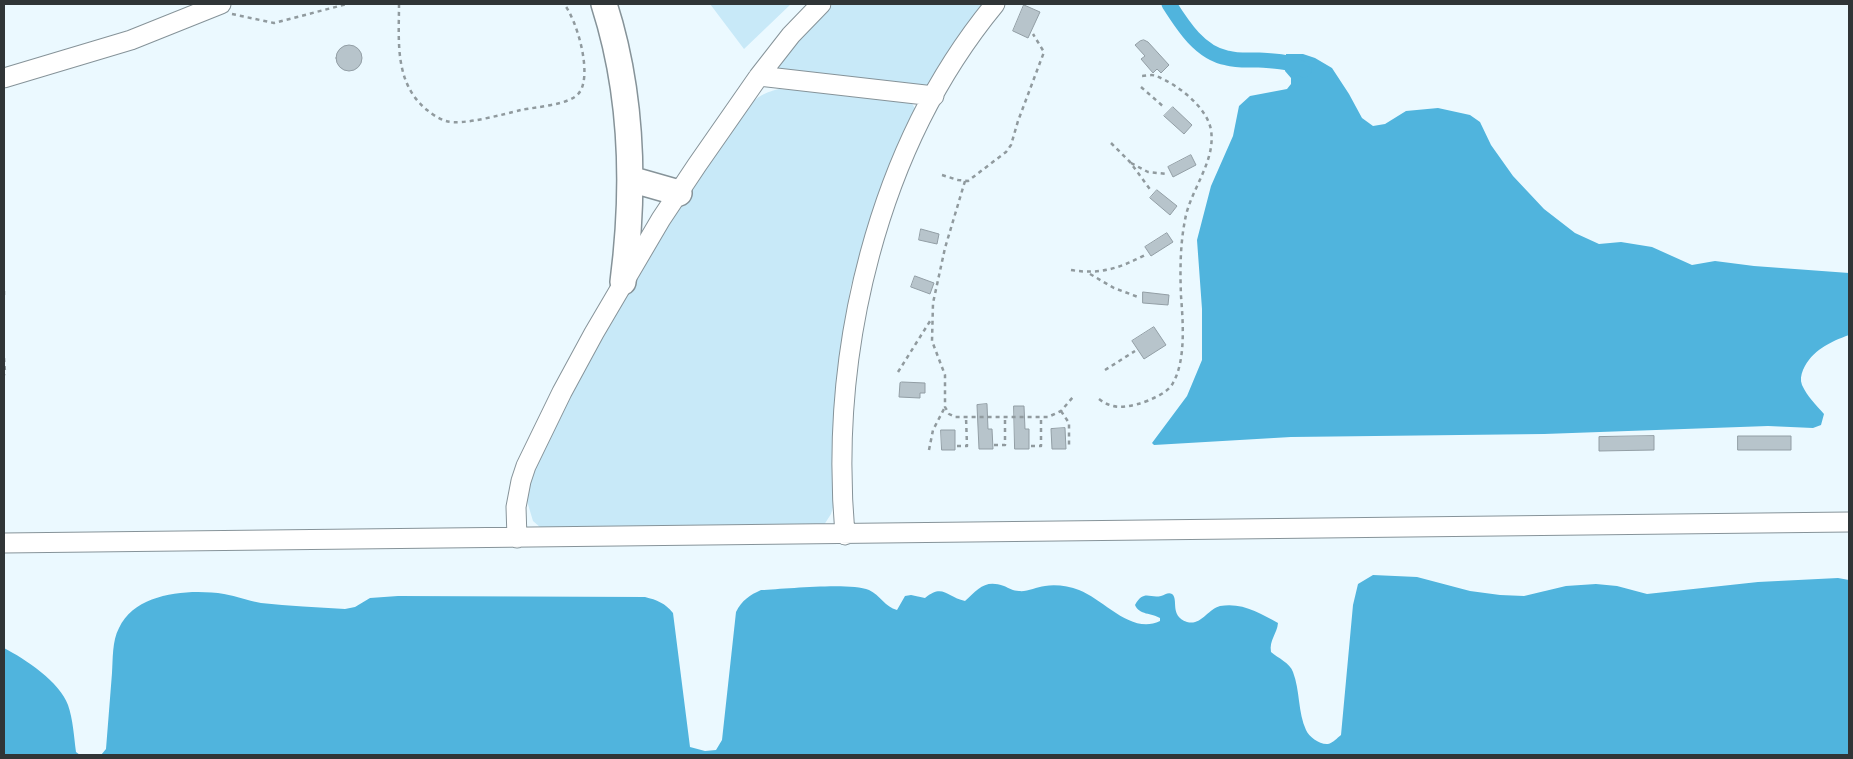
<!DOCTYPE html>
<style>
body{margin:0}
#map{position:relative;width:1853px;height:759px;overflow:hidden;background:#ebf9ff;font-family:"Titillium Web",sans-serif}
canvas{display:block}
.frame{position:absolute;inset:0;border:5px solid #303537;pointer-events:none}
</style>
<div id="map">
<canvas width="1853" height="759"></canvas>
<div class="frame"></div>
</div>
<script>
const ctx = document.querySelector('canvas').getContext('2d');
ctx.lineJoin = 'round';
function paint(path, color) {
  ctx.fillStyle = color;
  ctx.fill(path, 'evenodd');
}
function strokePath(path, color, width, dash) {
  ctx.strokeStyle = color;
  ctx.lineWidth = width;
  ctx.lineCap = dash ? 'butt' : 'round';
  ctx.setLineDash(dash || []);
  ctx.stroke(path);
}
const green = new Path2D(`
 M710 4H791L744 49Z
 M833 4H984L930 85 923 88 782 70 779 68C782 45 817 19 833 4Z
 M779 89 882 95 911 102 916 110 894 158 870 220 850 289 840 373 835 501 831 514 822 528H541L533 521 527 501V488L531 470 561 407 644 260 745 109C756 98 762 93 779 89Z`);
const water = new Path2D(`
 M1286 54H1303L1315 58 1332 68 1349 94 1362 118 1373 126 1385 124 1406 111 1438 108 1470 115 1480 122 1491 145 1513 176 1544 209 1575 233 1599 244 1621 242 1652 247 1692 265 1715 261 1754 266 1849 273V335C1830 342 1812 350 1803 370 1801 375 1800 380 1802 385 1807 396 1816 405 1824 414L1821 425 1813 428 1768 426 1544 434 1291 437 1154 445 1152 443 1187 396 1202 360V309L1197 240 1211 186 1233 136 1239 106 1250 96 1287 89 1291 84V78L1285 71Z
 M1373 575 1417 577 1470 591 1500 595 1524 596 1566 586 1596 584 1617 586 1647 594 1758 582 1838 578 1849 580V755H101L106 749C108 724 110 698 112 673 113 659 112 641 119 628 136 592 190 589 224 594 237 596 248 601 261 603 289 606 317 607 345 609L355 607 370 598 398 596 645 597C657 600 665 603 673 613L690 747 705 751 716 750 722 740 736 612C742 600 750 595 761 590 786 589 849 582 869 590 880 595 885 607 897 610L905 596 911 595 925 598C943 583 947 597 965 601 978 589 985 579 1004 586 1009 588 1013 591 1019 591 1027 592 1036 587 1045 586 1055 584 1069 586 1079 590 1105 600 1131 635 1160 621V618C1152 613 1139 615 1135 605 1144 589 1150 599 1161 596 1165 595 1168 592 1172 594 1179 599 1169 616 1187 622 1201 626 1208 609 1220 606 1242 602 1260 613 1278 623 1277 634 1269 640 1271 652 1278 658 1290 663 1293 672 1300 690 1298 713 1306 730 1309 737 1320 745 1328 744 1333 743 1337 738 1341 735L1353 605 1358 584Z
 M4 648C25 659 60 682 68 705 73 719 74 737 76 752L80 755H4Z`);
const canal = new Path2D(`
 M1169 4C1183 26 1200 53 1227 58 1238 61 1248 60 1259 60 1275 61 1290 61 1304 70`);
const building = new Path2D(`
 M1024 5 1040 12 1028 38 1013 31Z
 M1144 40 1148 42 1169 65 1161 73 1157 69 1153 73 1141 59 1145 56 1135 45 1140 41Z
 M336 58a13 13 0 1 1 26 0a13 13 0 1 1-26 0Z
 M1173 107 1192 125 1184 134 1164 116Z
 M1191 155 1196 165 1173 177 1168 167Z
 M1157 190 1177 206 1170 215 1150 198Z
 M921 229 939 234 937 244 919 240Z
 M1167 233 1173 242 1151 256 1145 247Z
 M915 276 934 283 930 294 911 287Z
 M1143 292 1169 295 1168 305 1143 303Z
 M1154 327 1166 345 1144 359 1132 341Z
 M902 382 925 383V393H920V398L899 397 900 383Z
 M987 404 988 429H992L993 449H979L977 405Z
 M1014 406H1024L1025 429H1029V449H1015Z
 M1065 428 1066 449H1052L1051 429Z
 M941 430H955V450H942Z
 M1654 436V450L1599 451V437Z
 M1738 436H1791V450H1738Z`);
const path = new Path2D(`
 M399 4C399 41 394 83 427 110 432 114 439 119 446 121 462 126 504 114 521 110 535 107 570 105 579 93 593 75 577 20 564 4
 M232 14 274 23 347 4
 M1141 87 1165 108
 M1111 143 1130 162 1152 192
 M1131 163 1148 172 1167 174
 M942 175 958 180 968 181 1006 152 1011 145 1018 121 1044 52 1033 34
 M965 181 945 248 933 303 932 341 945 375V407L949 414 955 417H1048L1061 411 1073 397
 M1071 270C1100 275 1120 268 1145 255
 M1090 274 1114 288 1138 297
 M4 291V295
 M4 358 5 372 4 375
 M1105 370 1135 351
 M898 372 932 318
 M1099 399C1112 409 1123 408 1138 404 1149 401 1168 393 1173 383 1186 360 1183 322 1181 296 1180 272 1180 245 1185 220 1190 190 1216 162 1211 130 1207 107 1177 84 1156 76 1152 74 1146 76 1141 76
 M1061 411 1069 423V446
 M994 445H1005V417
 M957 446H967L966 417
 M1031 446H1041V417
 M929 450 933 430 945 407`);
const minor = new Path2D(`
 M759 76 934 96
 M4 78 131 40 221 4
 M845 535C829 352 877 147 995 4
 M517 538 516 507 521 481 526 466 562 392 594 333 661 219 697 165 759 76 791 35 821 4
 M4 543 1849 522`);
const major = new Path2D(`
 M604 4C633 94 635 189 623 282
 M630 179 679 193`);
paint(green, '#c8e9f8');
paint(water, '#50b4dd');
strokePath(canal, '#50b4dd', 15);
paint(building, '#b7c4cb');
strokePath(building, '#929ea5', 1);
strokePath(minor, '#869399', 21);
strokePath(major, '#869399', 28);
strokePath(path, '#909a9e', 2.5, [4, 4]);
strokePath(minor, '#fff', 19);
strokePath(major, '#fff', 25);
</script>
